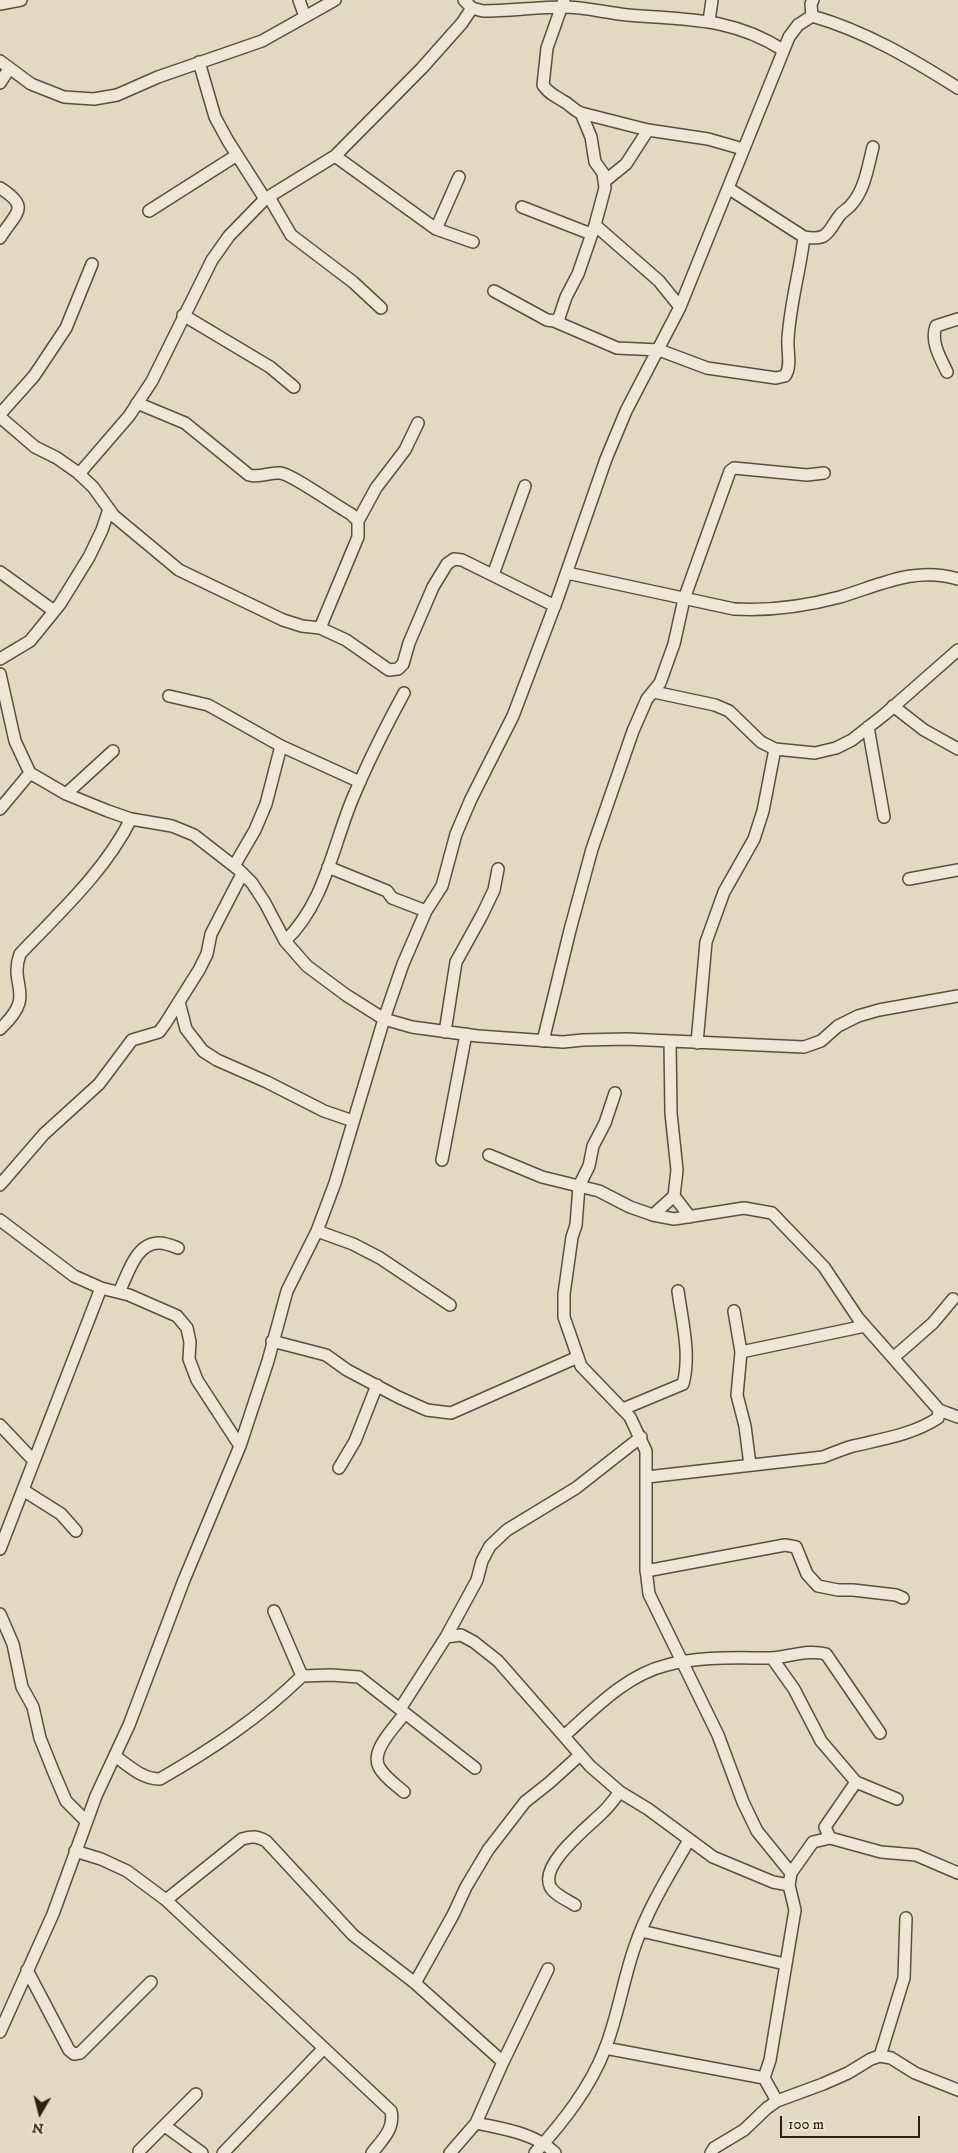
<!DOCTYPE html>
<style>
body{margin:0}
#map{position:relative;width:958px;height:2153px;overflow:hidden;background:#e1dac0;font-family:"IM FELL DW Pica",serif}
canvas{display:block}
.north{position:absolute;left:15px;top:2088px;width:50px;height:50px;-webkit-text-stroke:4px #ece7d6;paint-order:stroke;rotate:188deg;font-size:14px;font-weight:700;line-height:20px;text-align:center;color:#2e2010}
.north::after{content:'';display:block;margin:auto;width:18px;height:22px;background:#2e2010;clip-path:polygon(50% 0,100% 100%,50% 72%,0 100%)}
.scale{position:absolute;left:780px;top:2116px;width:140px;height:22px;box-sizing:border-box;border:2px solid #2e2010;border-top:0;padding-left:6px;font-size:15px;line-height:18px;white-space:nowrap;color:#2e2010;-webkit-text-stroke:4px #ece7d6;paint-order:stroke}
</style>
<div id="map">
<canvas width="958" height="2153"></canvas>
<div class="north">N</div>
<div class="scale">100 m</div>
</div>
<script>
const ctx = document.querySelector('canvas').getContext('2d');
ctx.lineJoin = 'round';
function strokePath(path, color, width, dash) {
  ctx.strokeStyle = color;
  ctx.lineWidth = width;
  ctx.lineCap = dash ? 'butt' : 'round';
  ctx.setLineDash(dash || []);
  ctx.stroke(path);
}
const minor = new Path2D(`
 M299 0 305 17
 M464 0 472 8 483 11C510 11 537 7 564 7 586 7 606 13 628 15 686 20 732 17 783 50
 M0 4 21 0
 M812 16 811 4 813 0
 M709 21 712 0
 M0 61 31 84 64 97 94 99 117 95 158 77 262 41 335 0
 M199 62 215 117 228 141 265 199
 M0 83 9 69
 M581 113 648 130 708 139 743 149
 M335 156 436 229
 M459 177 436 229 473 242
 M605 181 626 164 648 130
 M0 188C32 208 15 213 0 238
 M728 188 804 237C829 241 827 232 840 215 843 211 848 209 851 205 865 190 868 166 873 147
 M269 197 291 235 353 282 381 308
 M522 207 591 234
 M149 211 237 155
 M595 225 659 281 680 307
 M494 291 547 320 554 321 559 318 566 297 578 274 595 225 605 188 603 173 595 162 591 137 581 113C573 110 570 104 563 101 554 95 549 94 543 85L547 48 564 0
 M183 315 270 367 294 387
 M554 321 617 348 659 350 707 368 776 378 785 376C792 366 787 351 788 339 790 304 800 271 804 237
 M947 372C941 359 930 342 936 326L958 319
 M137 403 185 423 249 475C261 478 269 472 280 473 292 474 336 506 351 514L358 521V537L320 628
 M0 414 34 376 66 328 92 264
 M0 417 35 447 57 458 77 472 93 487 114 516 179 570 283 620 302 626 320 628 346 640 389 670 398 669 403 664 409 643 433 587 447 564 454 559 462 560 555 606
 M79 474 129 416 152 381 212 260 229 236 265 199 335 156 422 68 462 23 472 8
 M358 521 376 488 405 450 418 423
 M0 572 54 611
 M567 573 734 609C768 611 806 606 840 597 880 585 915 566 958 579
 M493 575 525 486
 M0 659 30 641 60 604 89 557 102 530 109 509
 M0 674 15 741 30 773 66 794 108 811 131 819 172 826 194 835 239 870 252 883 265 903 285 941 307 966 346 995 384 1019 412 1027 478 1036 563 1042 583 1040 627 1039 804 1047 821 1041 838 1026 858 1016 879 1010 958 996
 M654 692 715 705 729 711 761 742 775 749 815 753 836 748 852 740 885 714 958 650
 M169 696 208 705 281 746 360 782
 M893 706 924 730 958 749
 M868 727 884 817
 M66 794 113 751
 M0 809 30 773
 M234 866 255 830 266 804 281 746
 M328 867 387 891 392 898 426 911
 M909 879 958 870
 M285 941C324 904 332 849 352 800 367 764 385 728 404 693
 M179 1002 186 1029 203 1051 217 1060 267 1082 324 1111 353 1121
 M0 1029C38 994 8 987 20 954 60 912 105 871 131 819
 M445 1032 456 962 482 915 494 890 498 869
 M543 1041 570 930 592 849 633 731 647 699 660 683 674 644 684 599 730 471 734 468 807 475 824 473
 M670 1041 671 1113 677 1170 674 1196 690 1217
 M697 1043 706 942 724 892 754 839 763 811 775 749
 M615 1093 605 1123 593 1146 589 1166 579 1186 576 1225 572 1237 564 1294V1317L581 1366 630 1417 646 1451V1569L649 1594 718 1735 743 1802 757 1831 791 1873
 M489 1155 542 1177 599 1191 630 1207 653 1215 674 1219 744 1208 772 1213 824 1267 858 1318 939 1410 938 1418C912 1435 882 1439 853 1446 843 1449 833 1453 823 1457L647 1477
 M442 1160 466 1034
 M0 1185 44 1134 99 1084 132 1040 159 1032 165 1024 199 970 207 954 211 934 242 874
 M653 1215 674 1196
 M0 1220 74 1276 101 1288 0 1549
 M317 1231 353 1244 380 1258 450 1305
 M101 1288 129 1295 177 1316 187 1328 190 1342 189 1359 197 1380 240 1446
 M119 1292C128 1275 135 1243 159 1243 165 1243 173 1246 178 1248
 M734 1311 741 1352 737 1395 745 1426 750 1465
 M272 1341 326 1355 347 1370 398 1397 427 1410 451 1413 578 1357
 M741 1352 865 1326
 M893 1358 933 1323 953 1299
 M623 1409 683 1384C691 1355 682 1320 678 1291
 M939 1410 958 1417
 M0 1425 34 1461
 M339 1468 355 1441 377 1385
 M23 1490 61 1514 76 1531
 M646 1571 785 1545 796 1547 807 1574 818 1586 838 1590H853L896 1595 903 1598
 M274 1611 302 1676
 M0 1614 13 1644 22 1687 33 1707 40 1738 54 1773 66 1801 86 1821
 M446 1637 461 1635 474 1642 498 1661 590 1766 620 1792 648 1809 713 1857 773 1882 789 1885
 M772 1658 794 1689 821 1741 856 1782 897 1799
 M400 1709 446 1637 477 1580 482 1561 490 1546 507 1530 576 1488 641 1437
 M564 1736C594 1709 626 1675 667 1665 700 1656 736 1658 770 1658 790 1657 807 1649 826 1654L880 1733
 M115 1756C129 1766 142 1779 160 1779 212 1749 259 1718 302 1676L331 1675 359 1677 475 1768
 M404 1792C396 1785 384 1777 379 1767 370 1750 396 1726 405 1713
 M830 1838 825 1827 856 1782
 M75 1851 101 1859 127 1871 166 1900 391 2111C395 2129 382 2140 372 2153
 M166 1900 242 1839C252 1836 257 1836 266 1841L353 1935 415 1983 503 2062
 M575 1905C567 1900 553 1894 550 1886 540 1864 588 1827 602 1813 609 1807 614 1799 620 1792
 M641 1931 785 1964
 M27 1970 69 2050 74 2054 80 2053 151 1982
 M415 1983 453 1915 466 1887 488 1850 525 1802 549 1783 580 1755
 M0 2032 53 1914 96 1796 129 1725 184 1580 240 1446 268 1361 287 1291 317 1231 335 1183 384 1019 403 964 426 911 442 886 456 834 471 799 513 716 558 597 606 459 626 411 680 307 789 37 798 25 812 16C865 31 912 59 958 88
 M605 2048 764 2078
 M880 2056 904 1978 906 1918
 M777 2101 764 2078 770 2060 795 1910 789 1885 791 1873 813 1842 830 1838 881 1852 916 1855 958 1873
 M476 2123C503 2129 535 2133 555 2153
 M165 2126 202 2153
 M139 2151 196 2094
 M223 2153 324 2048
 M450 2153 476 2123 503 2062 548 1969
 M535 2153C563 2122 590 2088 605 2049 618 2016 623 1980 635 1946 648 1908 669 1875 689 1840
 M711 2153 714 2148 744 2130 767 2108 777 2101 823 2084 848 2073 871 2059 880 2056 891 2058 915 2073 958 2090`);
strokePath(minor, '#5b4e3c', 14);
strokePath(minor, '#ece7d6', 11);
</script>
